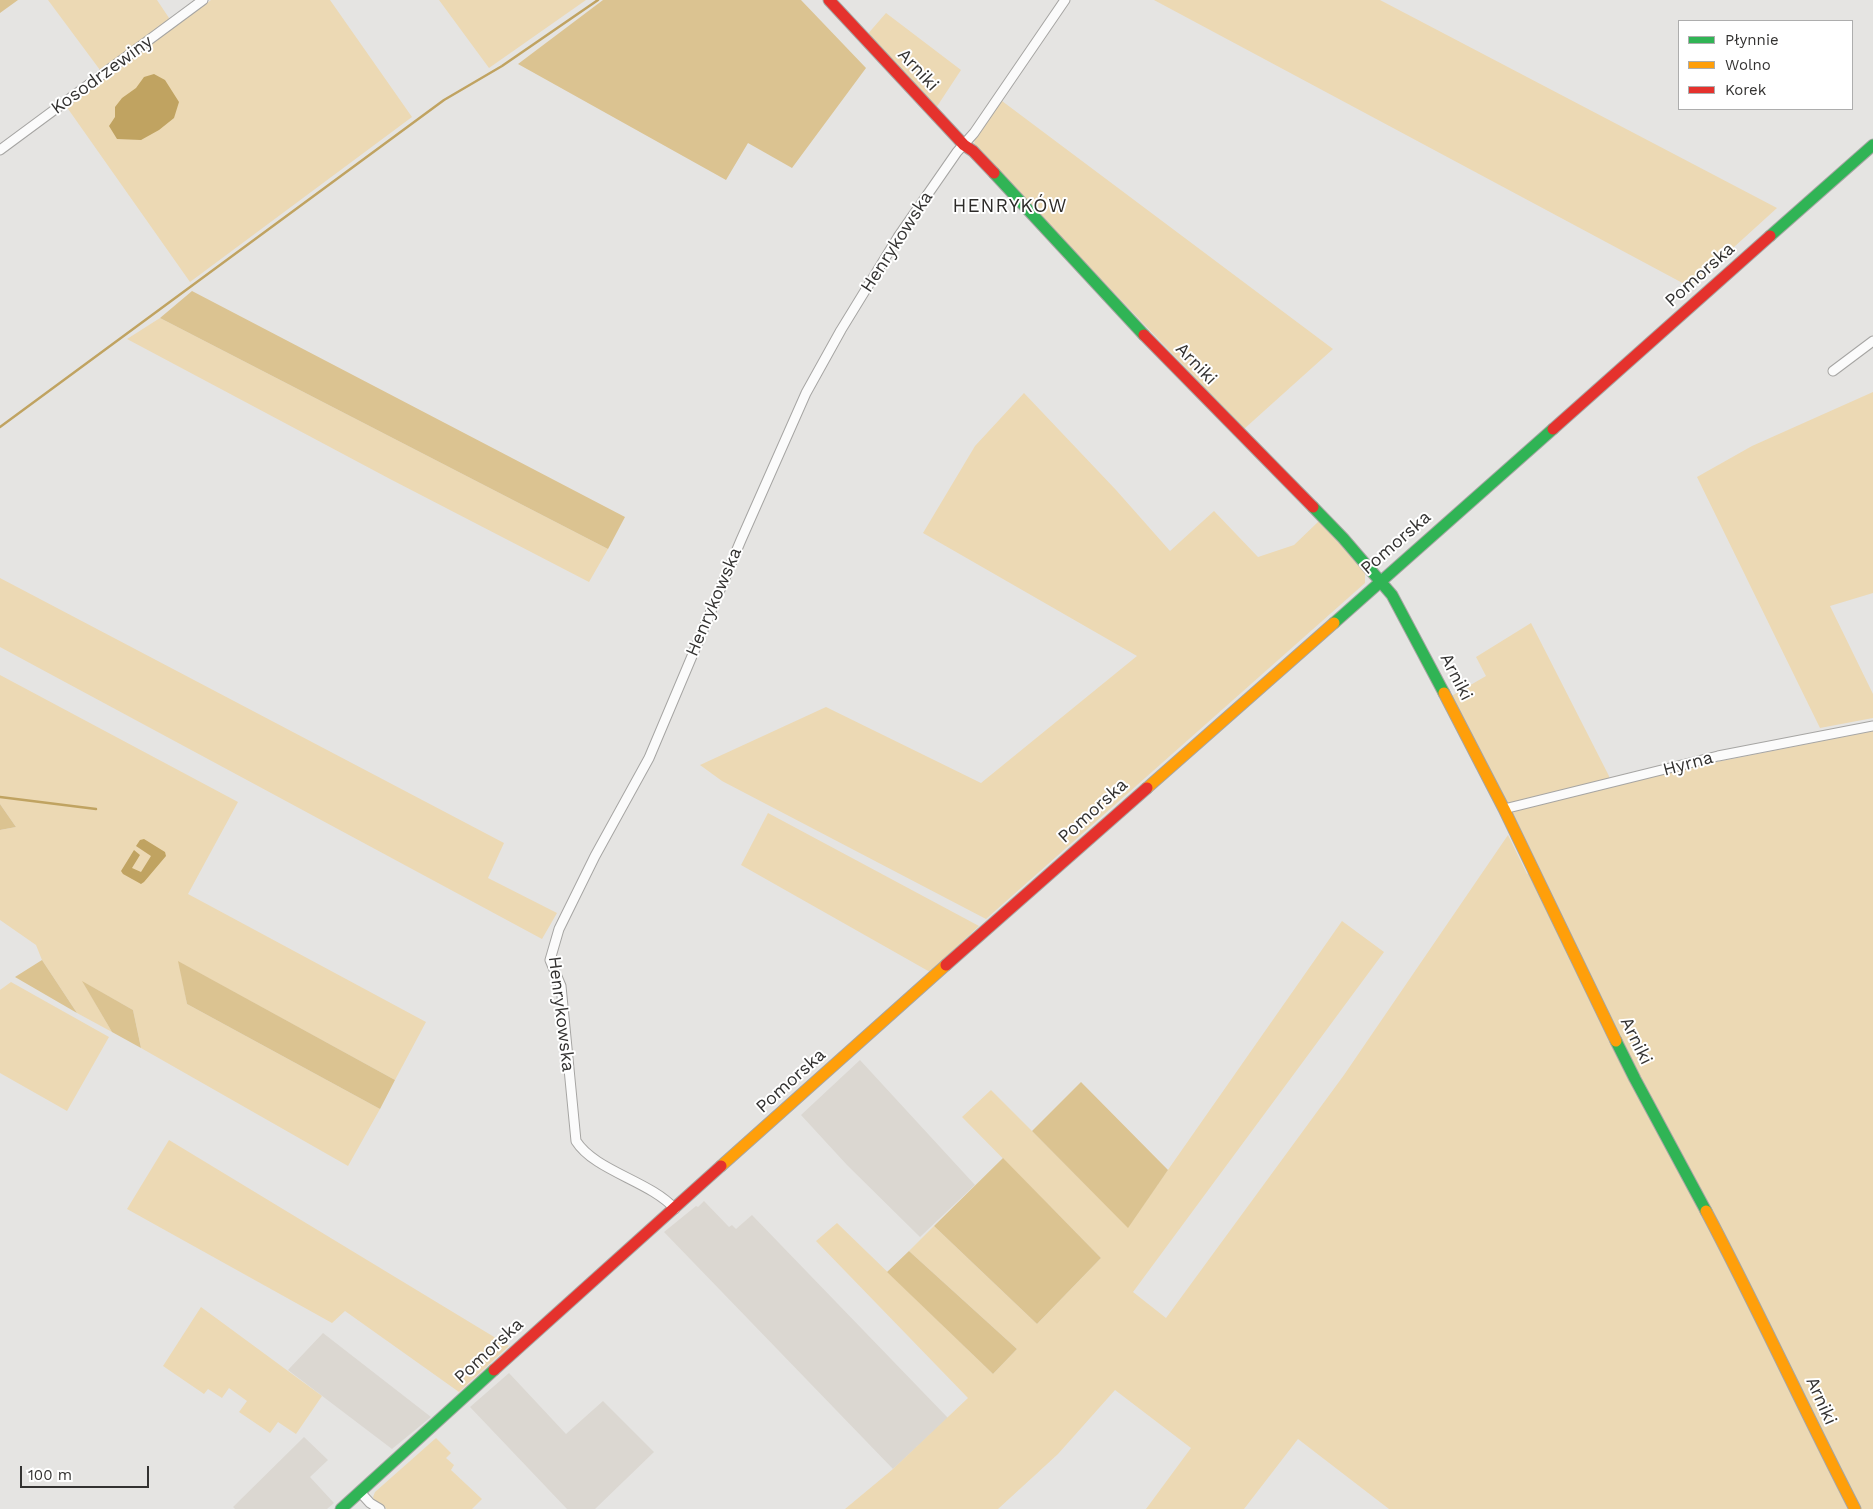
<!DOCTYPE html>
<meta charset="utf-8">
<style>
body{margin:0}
#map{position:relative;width:1873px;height:1509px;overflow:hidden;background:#e5e4e2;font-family:"Work Sans",sans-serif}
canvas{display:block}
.legend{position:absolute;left:1678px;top:20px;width:175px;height:90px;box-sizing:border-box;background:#fff;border:1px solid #adadad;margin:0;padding:6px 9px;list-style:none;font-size:15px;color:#333231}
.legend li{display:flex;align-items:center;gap:10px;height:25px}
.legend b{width:25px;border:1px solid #adadad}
.scale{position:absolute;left:20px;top:1466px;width:129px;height:22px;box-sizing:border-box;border:2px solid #333231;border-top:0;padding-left:6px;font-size:15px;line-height:18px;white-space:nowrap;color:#333231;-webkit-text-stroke:4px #fff;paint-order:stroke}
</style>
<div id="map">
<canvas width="1873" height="1509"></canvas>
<ul class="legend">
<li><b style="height:6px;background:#30b455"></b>Płynnie</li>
<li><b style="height:6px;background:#ff9f0a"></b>Wolno</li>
<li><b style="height:6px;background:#e5322d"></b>Korek</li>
</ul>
<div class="scale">100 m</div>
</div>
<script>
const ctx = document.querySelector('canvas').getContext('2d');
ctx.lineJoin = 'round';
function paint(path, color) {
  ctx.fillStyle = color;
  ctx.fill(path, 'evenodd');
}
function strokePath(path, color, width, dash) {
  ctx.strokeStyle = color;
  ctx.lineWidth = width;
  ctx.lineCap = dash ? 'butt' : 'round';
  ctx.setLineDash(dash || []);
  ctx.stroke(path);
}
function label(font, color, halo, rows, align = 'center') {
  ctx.font = font + ' "Work Sans",sans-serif';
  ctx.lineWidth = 4;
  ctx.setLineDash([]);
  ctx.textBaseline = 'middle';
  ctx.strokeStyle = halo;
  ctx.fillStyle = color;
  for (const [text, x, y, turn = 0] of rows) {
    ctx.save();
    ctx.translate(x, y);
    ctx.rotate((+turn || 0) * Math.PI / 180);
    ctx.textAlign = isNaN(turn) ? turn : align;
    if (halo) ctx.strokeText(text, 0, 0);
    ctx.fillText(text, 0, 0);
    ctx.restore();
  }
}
const built = new Path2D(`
 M860 1060 975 1185 920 1237 847 1165 801 1115Z
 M704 1201 729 1227 732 1225 736 1229 752 1215 948 1418 893 1469 664 1232 696 1206 698 1207Z
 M323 1333 431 1417 392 1449 288 1370Z
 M509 1373 566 1434 603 1401 654 1452 595 1509H567L470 1407Z
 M304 1437 328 1460 310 1477 334 1503 327 1509H235L233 1507Z`);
const green = new Path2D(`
 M48 0H157L169 18 167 22 100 70Z
 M211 0H330L412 117 190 282 66 106Z
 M439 0H586L489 68Z
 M1154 0H1380L1777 208 1690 287Z
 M886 13 961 70 936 108 866 36Z
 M1002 101 1333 349 1244 429 974 146 975 138Z
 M160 318 608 549 589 582 390 479 127 339Z
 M1873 392V593L1830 606 1873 694V718L1820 728 1697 477 1752 446Z
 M1024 393 1116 490 1170 551 1214 511 1258 557 1294 545 1319 521 1365 572V583L986 919 722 781 700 765 826 707 981 783 1137 656 923 533 975 446Z
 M0 578 504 843 488 878 557 913 542 939 0 647Z
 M1531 623 1609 776 1610 783 1873 731V1509H1389L1298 1439 1244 1509H1146L1191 1448 1115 1390 1058 1454 998 1509H845L893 1469 968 1398 816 1241 837 1223 993 1374 1017 1349 909 1251 934 1226 1037 1324 1101 1258 962 1117 991 1090 1128 1227 1342 921 1384 952 1133 1292 1166 1318 1344 1075 1508 835 1527 874 1532 869 1448 698 1486 676 1476 657Z
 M0 675 238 802 188 894 426 1022 395 1080 179 962 187 1004 380 1109 348 1166 141 1048 133 1010 83 982 112 1032 77 1013 42 960 36 945 0 920V830L16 827 0 804Z
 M768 813 979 926 930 972 741 865Z
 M11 982 109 1037 67 1111 0 1073V990Z
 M169 1140 509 1346 459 1392 345 1311 332 1323 127 1209Z
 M201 1307 322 1396 296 1434 278 1422 270 1433 239 1412 247 1401 229 1388 222 1398 208 1389 204 1394 163 1366Z
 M436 1438 451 1453 446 1458 454 1465 451 1470 482 1499 472 1509H387L375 1502 373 1497 375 1492Z`);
const forest = new Path2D(`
 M0 0H18L0 13Z
 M603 0H801L866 68 792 168 748 143 726 180 518 64Z
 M192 291 625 517 608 549 160 318Z
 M0 804 16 827 0 830Z
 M42 960 77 1013 15 977Z
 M178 961 395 1080 380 1109 187 1004Z
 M82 981 133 1010 141 1048 112 1032Z
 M1081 1082 1168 1170 1128 1228 1032 1131Z
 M1003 1158 1101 1258 1037 1324 934 1226Z
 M909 1251 1017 1349 993 1374 887 1272Z`);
const water = new Path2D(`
 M154 74 165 80 179 102 174 118 159 130 141 140 117 139 109 126 115 117V107L122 98 136 88 144 77Z
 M144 839 165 852 166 856 144 882 141 884 123 874 121 871 134 850 140 855 132 868 141 872 151 856 136 846 140 840Z`);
const stream = new Path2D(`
 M0 427 444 100 502 66 598 0
 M0 797 96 809`);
const street = new Path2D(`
 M0 150 203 0
 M1833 371 1873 341
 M1504 809 1718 756 1873 726
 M675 1209C650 1181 595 1171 576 1141L561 986 550 960 559 929 595 856 649 758 741 540 806 393 841 330 898 237 957 152 974 133 1065 0
 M360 1492 370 1503 380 1509`);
const fast = new Path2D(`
 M994 173 1144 335
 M1770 236 1873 145
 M1313 507 1343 538 1392 595 1444 693
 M1334 623 1553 429
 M1616 1041 1635 1079 1706 1211
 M341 1509 494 1370`);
const slow = new Path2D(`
 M1444 693 1504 809 1616 1041
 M1147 788 1334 623
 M721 1166 946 965
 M1706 1211C1758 1309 1804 1410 1855 1509`);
const jam = new Path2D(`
 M829 0 964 145 973 151 994 173
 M1144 335 1313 507
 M1553 429 1770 236
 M946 965 1147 788
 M494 1370 721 1166`);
const streetNames = [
 ["Arniki",918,70,47],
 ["Kosodrzewiny",102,75,-36],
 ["Henrykowska",897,242,-57],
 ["Pomorska",1700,275,-42],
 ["Arniki",1196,364,46],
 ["Pomorska",1396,543,-41],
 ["Henrykowska",714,602,-67],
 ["Arniki",1456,677,63],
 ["Hyrna",1688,764,-15],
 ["Pomorska",1093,811,-42],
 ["Henrykowska",561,1014,83],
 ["Arniki",1636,1041,64],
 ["Pomorska",791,1081,-42],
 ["Pomorska",489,1351,-43],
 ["Arniki",1821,1401,66]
];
const neighbourhoodNames = [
 ["HENRYKÓW",1010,206]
];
paint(built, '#dbd7d1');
paint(green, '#ecd9b4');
paint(forest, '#dbc391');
paint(water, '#c0a361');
strokePath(stream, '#c0a361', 2.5);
strokePath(street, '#a6a5a3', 11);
strokePath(fast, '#a6a5a3', 13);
strokePath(slow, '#a6a5a3', 13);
strokePath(jam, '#a6a5a3', 13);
strokePath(street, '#fbfbfb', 9);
strokePath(fast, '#30b455', 11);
strokePath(slow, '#ff9f0a', 11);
strokePath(jam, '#e5322d', 11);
label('18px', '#333231', '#fff', streetNames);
ctx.letterSpacing = '1px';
label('19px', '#2d2b29', '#fff', neighbourhoodNames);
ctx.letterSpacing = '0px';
</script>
